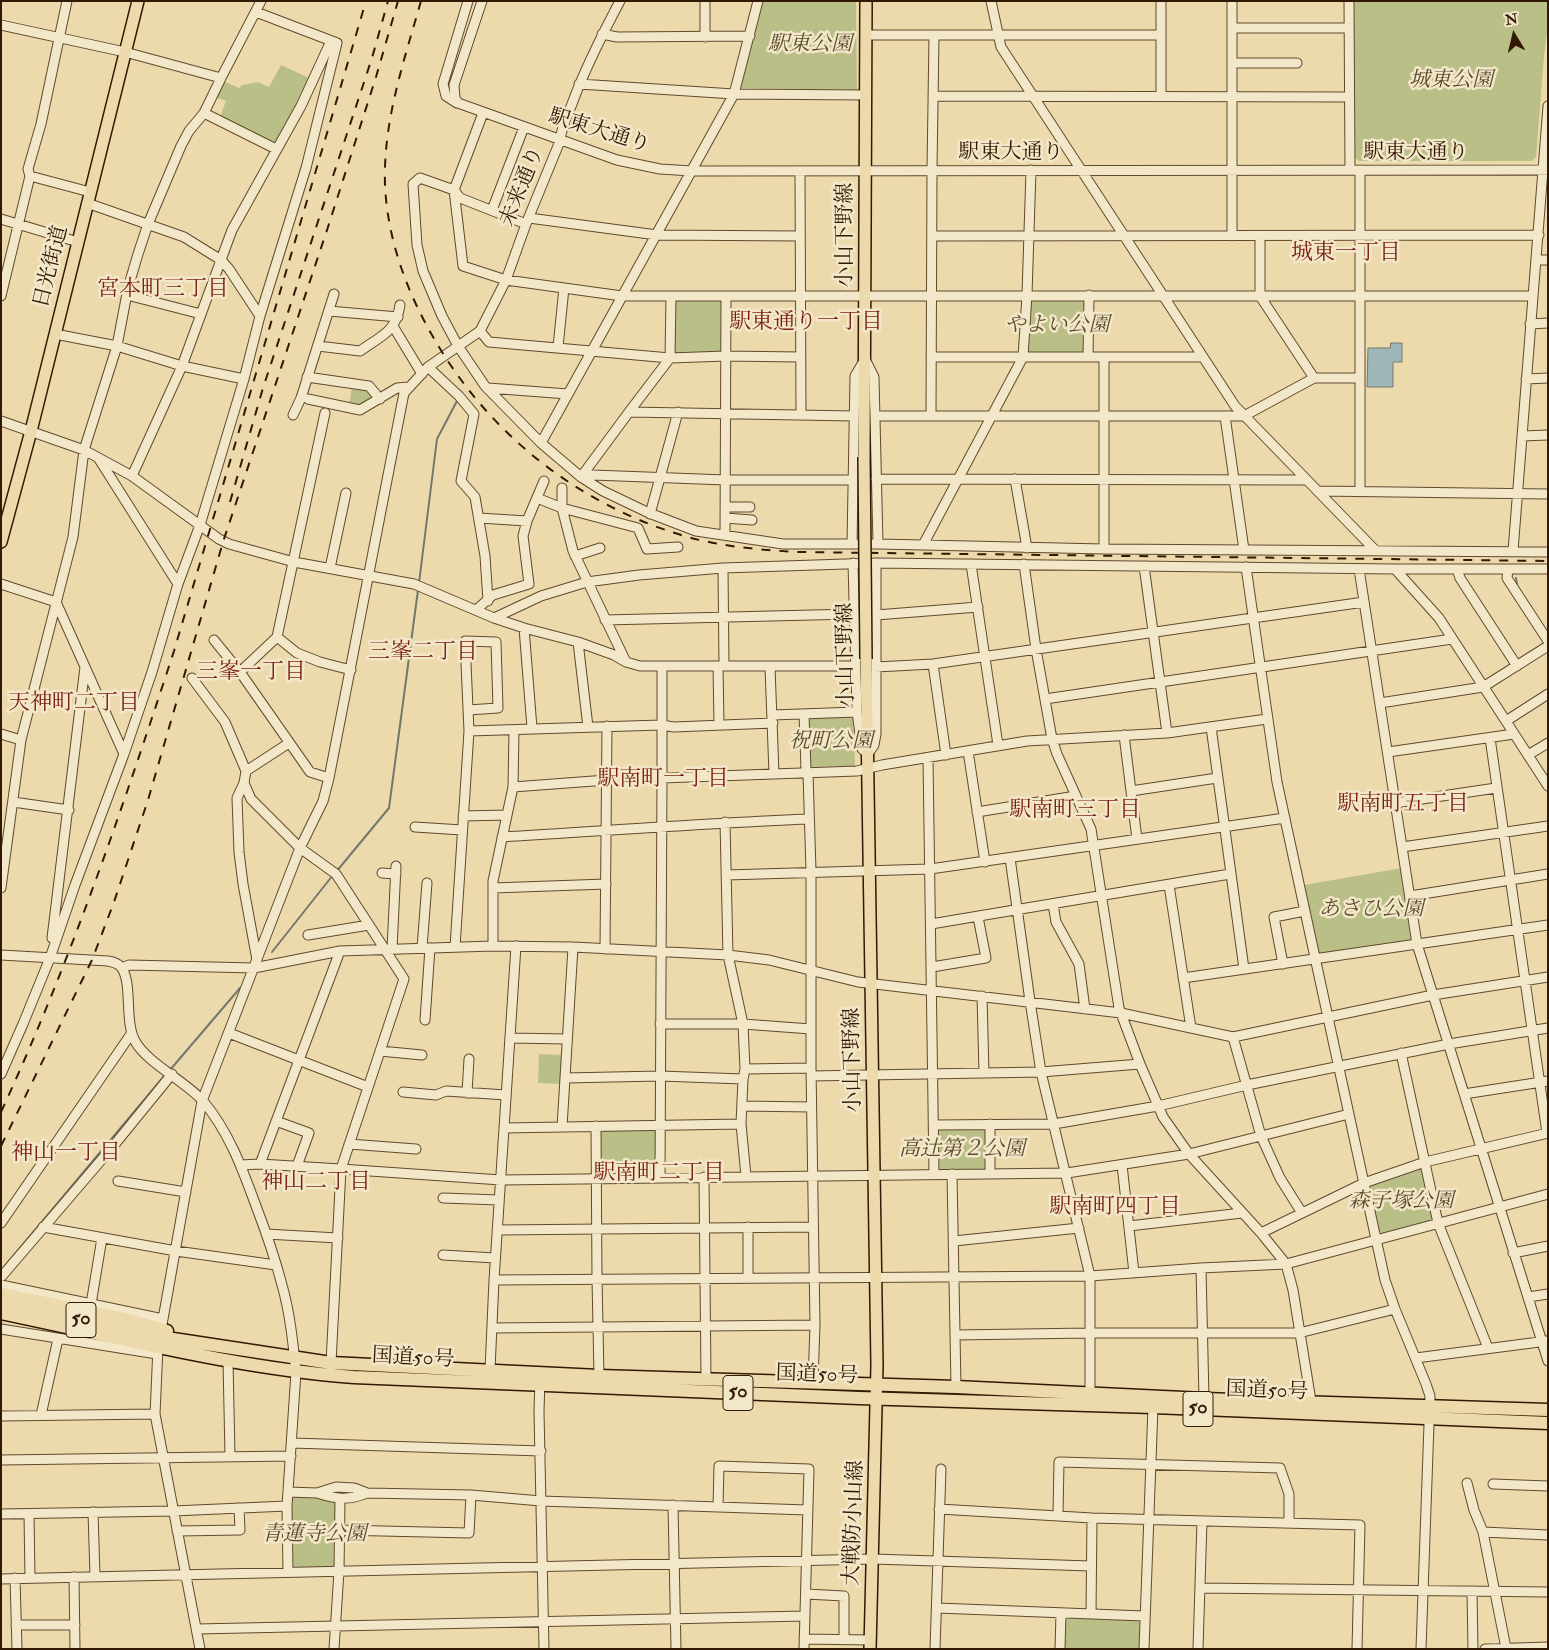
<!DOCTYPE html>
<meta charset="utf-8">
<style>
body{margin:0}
#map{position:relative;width:1549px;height:1650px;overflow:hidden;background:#eddaac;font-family:"IM FELL Double Pica",serif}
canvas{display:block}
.frame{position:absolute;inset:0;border:2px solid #321903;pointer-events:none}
.north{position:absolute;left:1489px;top:10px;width:50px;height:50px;-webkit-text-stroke:4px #f3e7c9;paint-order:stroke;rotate:351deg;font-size:14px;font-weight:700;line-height:20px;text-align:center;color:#321903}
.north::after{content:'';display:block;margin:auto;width:18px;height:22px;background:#321903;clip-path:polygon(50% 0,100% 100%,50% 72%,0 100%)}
</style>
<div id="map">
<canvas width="1549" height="1650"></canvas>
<div class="frame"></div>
<div class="north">N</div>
</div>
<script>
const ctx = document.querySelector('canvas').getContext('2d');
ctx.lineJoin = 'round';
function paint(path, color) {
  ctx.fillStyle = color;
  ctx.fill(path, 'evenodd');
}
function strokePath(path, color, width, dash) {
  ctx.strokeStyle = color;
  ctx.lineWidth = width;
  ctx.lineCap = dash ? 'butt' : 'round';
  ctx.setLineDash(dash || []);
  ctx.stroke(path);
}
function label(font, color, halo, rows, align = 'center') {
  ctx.font = font + ' "IM FELL Double Pica","Noto Serif JP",serif';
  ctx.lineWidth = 5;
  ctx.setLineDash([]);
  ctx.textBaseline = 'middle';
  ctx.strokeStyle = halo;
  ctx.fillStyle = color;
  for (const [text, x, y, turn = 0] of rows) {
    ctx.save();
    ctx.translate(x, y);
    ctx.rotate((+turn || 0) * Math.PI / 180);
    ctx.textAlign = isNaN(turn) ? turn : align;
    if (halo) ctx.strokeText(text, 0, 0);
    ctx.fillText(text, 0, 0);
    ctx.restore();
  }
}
const green = new Path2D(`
 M761 1H856L857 90 741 88Z
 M1354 1H1548V25L1544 56 1536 157 1532 161H1359L1354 157Z
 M281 65 309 78 276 143 220 117 226 101 215 97 223 81 239 88 242 85 258 82 269 87Z
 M1029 297H1089L1088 354 1025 355Z
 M673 298 724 299V354L673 355Z
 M352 387 369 388 375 399 361 408 349 406Z
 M853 715 855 766 808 767 807 717Z
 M1402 868 1413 937 1410 942 1322 955 1318 951 1304 885Z
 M539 1054 564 1055 562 1084 538 1083Z
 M935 1126H989V1173H935Z
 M658 1127V1176L598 1178V1128Z
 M1420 1167 1423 1169 1433 1221 1384 1234 1379 1231 1370 1188 1372 1183Z
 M292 1495C307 1495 326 1493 338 1503L337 1566 333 1568H293L291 1566V1499Z
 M1064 1617 1141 1619 1140 1649H1063Z`);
const water = new Path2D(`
 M1391 343H1402V362H1393V387H1367L1368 348H1390Z`);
const stream = new Path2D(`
 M1516 578 1517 585
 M419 583 437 439 458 399
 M336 872 389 808 418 590
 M272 952 333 875
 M170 1070 240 988
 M4 1267 165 1075`);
const minor = new Path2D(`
 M482 1 454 85 455 98 458 103 617 160 660 169 692 171 1548 170
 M705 1V37
 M991 1 1001 47 1235 406 1375 550
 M1161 1V96
 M1232 1V236
 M1349 1 1350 170
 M1 25 125 52 221 78
 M1232 28H1349
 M602 34 617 37 750 36
 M866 35H1161
 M1232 63H1297
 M579 84 734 94 865 95
 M933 96 1349 97
 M457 103 446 96 443 84 468 1
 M204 113 276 149
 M483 113 454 190 463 266 506 280 622 296H1533
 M800 171 801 414
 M30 176 90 192
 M87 203 184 237 221 260 229 269 260 316
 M492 210 524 127
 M529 218 657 235 800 236
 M1 219 78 242
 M526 224 460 198 454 190 420 178 413 184 417 245 423 271 442 316 458 346 485 386 541 443 581 477 603 491 649 513 696 531 783 544H878L1104 549 1548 552
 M932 236 1539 235
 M1260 236V296L1314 378
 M1536 260H1548
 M127 295 201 314
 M1 296 30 176 28 169 41 124 67 1
 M329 311 398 317
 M1530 324 1548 323
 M393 326 422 374
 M480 331 489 342 670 358 726 356 800 357
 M55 334 117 346 182 366 244 379
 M318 346 360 351C381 336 396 332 400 305
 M558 347 564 288
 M931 357H1203
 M1088 357 1089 295
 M1104 357V549
 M865 359 874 377 878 544
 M428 367 459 396 474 414 461 481 475 497 485 556 488 601
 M307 377 369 386 380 399
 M1526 379 1548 378
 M488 388 568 394
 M308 399 360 410 397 388 409 387
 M629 412 670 358 671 296
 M293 415 301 398 334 294
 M931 415 932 170 934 36
 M875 416H1244L1314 378H1359
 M1225 416 1244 550
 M1 421 84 450 132 476 219 539 229 544 294 562 414 584 494 618 524 628 578 642 614 655 626 662 640 666H855
 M1522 436 1548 435
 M541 443 734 94 758 1
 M99 459 178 584
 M132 476 182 366 232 230 301 106 331 41
 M581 477 629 412 854 416
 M581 477 593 475 726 480H853
 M876 479 1307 480
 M1015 479 1027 548
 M562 488V508L573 551 626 662
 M1319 491 1548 494
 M1360 492V170
 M537 498 562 508 638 528 647 549 678 547
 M726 507H750
 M650 514 678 412
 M479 518 527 521
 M725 518 752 520
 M725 535 726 297
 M852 544 855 376 865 359
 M923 545 1023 357 1027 295 1031 170
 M1513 551 1548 106
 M575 556 600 548
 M853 563 857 712 862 749 868 754 874 745 876 734V563
 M971 564 998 745
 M1024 564 1036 649 1052 739 1057 754 1091 829 1119 1008 1140 1064 1163 1117 1189 1154 1261 1233 1286 1264 1293 1290 1311 1401
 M1144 566 1167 733
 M1246 567 1277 782 1376 1239 1385 1280 1395 1309 1426 1384 1430 1396 1421 1649
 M330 568 346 493
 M723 568 724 666
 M1359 569 1417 944 1548 1361
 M1395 569 1439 618 1548 786
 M1457 569 1460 578 1517 666
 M1508 569 1507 578 1548 641
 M1 584 56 602 124 754
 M476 610 493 595 529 584 523 536 527 521 544 481
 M876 615 978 607
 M494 618 541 596 587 582 639 575 723 568 876 563 1395 569H1548
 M605 620 854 614
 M524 628 532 728
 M277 637 297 653 320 662 351 670
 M214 640 240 672 310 772 329 778
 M578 642 588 727
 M933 664 946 755
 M662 666V778
 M718 666 719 725
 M770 667 774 774
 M876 667 933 664 1364 602
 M240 672 277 637 325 413
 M192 678 225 722 246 771
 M1045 699 1452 639
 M1380 703 1483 687 1548 646
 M804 714 806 769 808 773 811 871V1068L815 1325 813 1382
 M772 715 857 712
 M1506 721 1548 694
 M1211 727 1244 969
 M469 731 661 725 674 727 773 723
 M1 734 21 740
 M1124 735 1137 839
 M1490 738 1547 1133
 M289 743 246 771 244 783 251 799 300 848 336 874 404 979 341 1169 331 1363
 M968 751 985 862
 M1388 752 1514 734
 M1528 755 1548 743
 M928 758 934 1174
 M244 783 237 798 239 852 243 884 257 960
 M513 787 607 780
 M1131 791 1217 778
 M13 802 69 810
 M1395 803 1496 788
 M977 812 1076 796
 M463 816 507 815
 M725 822 728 955 743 1024 745 1069 743 1079 741 1124 746 1176
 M415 827 462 830
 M502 837C604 831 707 823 809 819
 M1402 847 1548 826
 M1010 858 1030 1001 1041 1072 1090 1276V1394
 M382 873 396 874
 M726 875 930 869 1285 818
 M1169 885 1191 1028
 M1 888 21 740 73 537 84 450 117 346 128 288 138 254 148 224 181 146 189 131 204 113 221 78 261 1
 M493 888 606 884
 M1410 896 1548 874
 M1053 904 1056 922 1079 964 1085 1009
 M931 924 1230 874
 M308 935 369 925
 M52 938 85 667
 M493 946V881L513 787 514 730
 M455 947 469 731 465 641 496 642 498 708 468 710
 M422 948 427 883
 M392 949 396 866
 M605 949 607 726
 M1 955 108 961C113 962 118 963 121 967 133 982 124 1021 135 1041 146 1062 185 1081 203 1101 229 1132 242 1168 256 1206 266 1232 275 1258 282 1285 290 1313 293 1343 296 1372L287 1506 288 1572
 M1283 964 1274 917 1305 911
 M932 967 986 958 978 917
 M122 968 129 965 254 968 340 951 493 946 573 947 728 955 769 960 858 982 1121 1013 1233 1037 1433 995 1548 977
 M1183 978 1548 925
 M982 996 984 1073
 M425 1020 430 948
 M660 1024H743L811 1029
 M229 1033 368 1087
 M1233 1037 1261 1136 1280 1178 1302 1213
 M510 1038 567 1039
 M380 1051 422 1055
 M1401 1053 1438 1223 1488 1348
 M745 1069 811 1068
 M1 1074 23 1024 50 958 75 885 124 754 152 672 178 584 200 525 244 379 260 316 306 168 337 43 256 12
 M811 1076 1041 1072 1140 1064
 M565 1078 660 1076 743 1079
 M403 1092 436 1095 446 1091 506 1095
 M467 1093 469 1059
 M1464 1094 1548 1081
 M742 1106 811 1107
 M276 1121 309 1133 297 1166
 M990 1124V1174
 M934 1125 1054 1124 1158 1106 1247 1085 1449 1044 1548 1028
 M596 1126 597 1279 599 1376
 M562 1127 573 947
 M504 1128 741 1124
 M349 1144 416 1149
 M260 1164 340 951
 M241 1165 260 1164 341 1169 501 1180 1067 1173 1189 1154 1349 1114
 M1122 1165 1134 1273
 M952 1174 956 1387
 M704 1177 706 1379
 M660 1178 662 778 857 771 882 765 1027 741 1167 733 1267 719
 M118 1181 186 1192
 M443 1198 499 1200
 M1 1223 131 1034
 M1129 1226 1242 1213
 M43 1227 176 1251 276 1265
 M497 1230 813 1227
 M1261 1233 1364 1183 1425 1162 1548 1133
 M266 1234 338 1238
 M954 1241 1079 1228
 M1513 1253 1548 1246
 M443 1255 495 1258
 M1201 1268 1204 1399
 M2 1276 115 1144 172 1074
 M748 1278V1227
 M494 1280 1090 1276 1201 1268 1286 1264 1548 1194
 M1 1285 163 1319
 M1528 1297 1548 1294
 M91 1304 102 1238
 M492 1328 815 1325
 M1 1329 157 1354
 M955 1335 1089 1333H1299L1395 1309
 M1416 1358 1547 1341
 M228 1361 230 1456
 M490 1370 494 1280 516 946
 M540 1379 539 1411 544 1649
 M41 1415 58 1339
 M1 1416 155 1414
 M292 1443 541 1451
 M1 1460 291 1456
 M1467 1483 1474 1510 1483 1532 1506 1648
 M1493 1484 1548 1486
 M288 1492 317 1493 336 1487 354 1488 367 1493 471 1495 541 1501 807 1510
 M317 1493C336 1499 348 1501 367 1493
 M673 1505 676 1649
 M718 1507 719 1466 809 1469 804 1649
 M939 1509 1092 1518 1360 1525 1357 1649
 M93 1512 95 1576
 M1 1514 173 1511 287 1506
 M29 1514 30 1578
 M1058 1515 1059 1462 1280 1468 1289 1494V1523
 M339 1530 469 1533 471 1495
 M177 1531 240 1530 239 1508
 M1483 1532 1548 1535
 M74 1577 75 1649
 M15 1578 17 1649
 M1 1579 873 1559 1091 1566
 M1201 1588 1548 1592
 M1472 1591 1473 1649
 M806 1594 844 1596V1640
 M937 1608 1144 1616
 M1091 1614 1092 1518
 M16 1625H75
 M197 1629 805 1616
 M804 1639 870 1640
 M200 1649 155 1414 158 1347 202 1101 300 848 323 801 329 778 404 393 428 367 480 331 506 280 526 224 560 141C561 128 567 116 572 104 585 68 602 35 620 1
 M334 1649 339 1571 340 1499
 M935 1649 941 1469
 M1060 1649 1061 1613
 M1144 1649 1153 1407
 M1198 1649 1202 1521
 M1485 1649 1548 1647`);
const major = new Path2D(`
 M864 457 866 1
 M1 542 31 431 138 1
 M866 659 877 1365 870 1649`);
const highway = new Path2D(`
 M1 1294 130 1320 167 1331
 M1 1303 160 1337 331 1363 599 1376 956 1387 1204 1399 1548 1410
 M1 1313C118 1337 234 1368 354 1377L859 1398 1153 1407 1548 1423`);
const rail = new Path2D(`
 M421 1C404 61 383 121 385 184 387 237 406 290 432 335 487 433 579 506 688 537 724 547 761 550 798 552L1548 561
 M230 502 263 388 372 58 388 1
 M1 1112C70 963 123 807 174 651L366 1
 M1 1146 92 960 114 902 148 800 223 542 328 227 376 77 398 1`);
const majorBridge = new Path2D(`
 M864 457 866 659`);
const shields = [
 [81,1320,30],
 [738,1393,30],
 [1198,1409,30]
];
const shieldNames = [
 ["50",81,1320],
 ["50",738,1393],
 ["50",1198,1409]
];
const parkNames = [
 ["駅東公園",810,45],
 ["城東公園",1451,81],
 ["やよい公園",1057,326],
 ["祝町公園",831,742],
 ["あさひ公園",1371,910],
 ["高辻第２公園",962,1150],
 ["森子塚公園",1401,1202],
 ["青蓮寺公園",314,1535]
];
const streetNames = [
 ["駅東大通り",599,132,17],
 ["駅東大通り",1011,153],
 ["駅東大通り",1416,153],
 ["未来通り",523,187,-68],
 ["小山下野線",846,235,-90],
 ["日光街道",52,267,-76],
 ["小山下野線",847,655,-91],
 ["小山下野線",854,1060,-91],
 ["国道50号",413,1359,3],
 ["国道50号",817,1376,2],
 ["国道50号",1267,1392,2],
 ["大戦防小山線",855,1523,-88]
];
const neighbourhoodNames = [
 ["城東一丁目",1346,254],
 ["宮本町三丁目",163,290],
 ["駅東通り一丁目",806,323],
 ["三峯二丁目",423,653],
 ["三峯一丁目",251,673],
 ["天神町二丁目",74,704],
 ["駅南町一丁目",663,780],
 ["駅南町五丁目",1403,805],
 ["駅南町三丁目",1075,811],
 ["神山一丁目",66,1154],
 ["駅南町二丁目",659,1174],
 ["神山二丁目",316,1183],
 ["駅南町四丁目",1115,1208]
];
paint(green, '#babf88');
paint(water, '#9fb7b6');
strokePath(water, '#73786e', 1);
strokePath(stream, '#73786e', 2);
strokePath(minor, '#61492d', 11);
strokePath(major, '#321903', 14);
strokePath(highway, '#321903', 15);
strokePath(minor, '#f3e7c9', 9);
strokePath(major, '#eddaac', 11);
strokePath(highway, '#eddaac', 12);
strokePath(rail, '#321903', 2, [9, 9]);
strokePath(majorBridge, '#321903', 14, []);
strokePath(majorBridge, '#eddaac', 11);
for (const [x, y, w] of shields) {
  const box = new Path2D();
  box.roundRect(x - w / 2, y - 17.5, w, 35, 4);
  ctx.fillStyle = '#f3e7c9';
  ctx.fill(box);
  strokePath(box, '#321903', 1);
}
label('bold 20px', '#321903', null, shieldNames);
label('italic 21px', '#5b4b2b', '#f3e7c9', parkNames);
label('21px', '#321903', '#f3e7c9', streetNames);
label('22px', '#7a1f14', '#f3e7c9', neighbourhoodNames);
</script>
